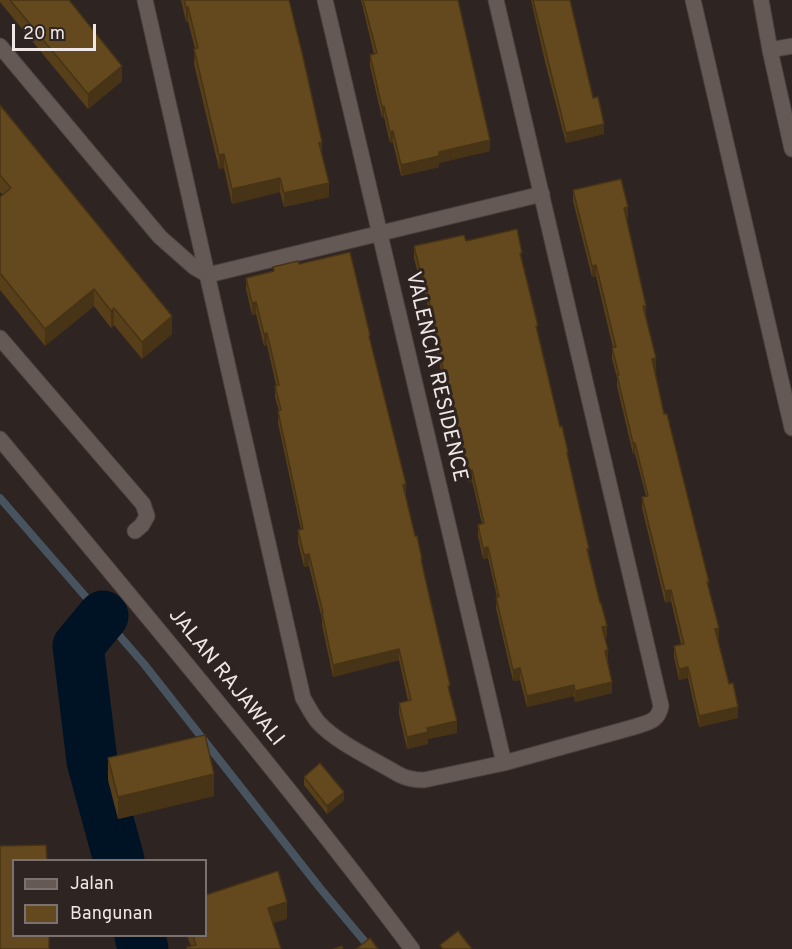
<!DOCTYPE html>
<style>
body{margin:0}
#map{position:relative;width:792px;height:949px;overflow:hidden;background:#2e2421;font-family:Overpass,sans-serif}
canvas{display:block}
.legend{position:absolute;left:12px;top:859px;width:195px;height:78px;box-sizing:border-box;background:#2e2421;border:2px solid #7b726f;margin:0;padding:8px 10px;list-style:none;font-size:18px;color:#eee7e5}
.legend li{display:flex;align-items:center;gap:12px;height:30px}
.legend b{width:30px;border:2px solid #7b726f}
.scale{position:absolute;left:12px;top:24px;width:84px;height:27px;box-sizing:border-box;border:3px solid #eee7e5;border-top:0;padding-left:8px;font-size:18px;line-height:21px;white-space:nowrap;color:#eee7e5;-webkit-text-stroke:4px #2e2421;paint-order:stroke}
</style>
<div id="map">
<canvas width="792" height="949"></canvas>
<ul class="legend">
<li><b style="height:8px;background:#655955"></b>Jalan</li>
<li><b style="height:16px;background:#65491e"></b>Bangunan</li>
</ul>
<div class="scale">20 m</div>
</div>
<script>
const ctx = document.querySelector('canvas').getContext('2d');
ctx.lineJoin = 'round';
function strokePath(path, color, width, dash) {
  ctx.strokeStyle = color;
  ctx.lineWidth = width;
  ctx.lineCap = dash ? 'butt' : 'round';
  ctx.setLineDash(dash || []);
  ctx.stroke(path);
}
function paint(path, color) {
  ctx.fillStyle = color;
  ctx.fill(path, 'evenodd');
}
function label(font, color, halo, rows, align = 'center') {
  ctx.font = font + ' Overpass,sans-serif';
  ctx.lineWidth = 6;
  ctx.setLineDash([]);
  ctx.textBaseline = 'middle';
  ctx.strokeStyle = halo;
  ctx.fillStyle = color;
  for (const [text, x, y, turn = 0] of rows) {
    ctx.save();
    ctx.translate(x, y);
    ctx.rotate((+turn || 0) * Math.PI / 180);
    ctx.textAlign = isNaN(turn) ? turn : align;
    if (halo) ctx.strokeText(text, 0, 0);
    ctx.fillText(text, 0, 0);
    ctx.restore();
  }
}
const stream = new Path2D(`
 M0 498 144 664 320 888 371 949`);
const river = new Path2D(`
 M103 616 78 646 92 761 119 860
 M140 936 143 949`);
const minor = new Path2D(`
 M145 0 303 698C308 706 312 715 318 722 337 743 373 759 398 774 407 779 414 780 424 780L504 763 634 727C648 722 658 722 661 706L496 0
 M325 0 504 763
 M693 0 792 428
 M761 0 770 50 792 149
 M0 46 160 237 194 267 208 275 542 194
 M770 50 792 46
 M0 338 143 504 147 516 142 525 135 531
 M0 439C139 607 281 774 412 949`);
const wall = new Path2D(`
 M0 0H69L122 81 88 109 0 2Z
 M181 0H289L322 156 329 197 284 207 280 192 232 204 224 168 219 169 194 64 195 49 188 21 186 22Z
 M361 0H458L490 151 439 163V167L401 176 393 143H390L384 117 382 118 370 66V55L374 54Z
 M531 0H570L593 98 604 134 566 143 545 62Z
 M0 105 172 334 142 359 114 325 111 328 94 306 45 346 0 290V197L3 195 0 192Z
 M573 190 628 218 627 219 656 369H655L664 414 709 588 718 640 738 718 699 727 688 678 679 680 674 657V646L681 644 671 601 665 603 642 508V497L646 496 635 454H633L617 386V378L612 359V348H613L596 276 592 277 573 201Z
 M466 241 522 263 560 427 568 459 607 637 605 638 612 693 575 702 574 696 527 707 520 680 513 681 496 608 497 597 488 558 483 559 478 536V525L482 524 472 481 468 482 451 412H450L434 339V333L423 285 421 286 414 258V246Z
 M299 264 370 342 422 565 450 696 457 733 428 739V744L407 749 399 714V703L408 701 399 660 333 677 322 625V619L309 566 304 567 298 542V530H301L278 423 279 411 275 397V386L276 385 267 345 264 346 256 314 252 315 246 289V278L273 271V267Z
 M108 758 214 796 118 819 108 780Z
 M304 777 344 800 327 814 304 785Z
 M287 919 272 923 281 949H187V947L191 946 187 936H206Z`);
const shadedWall = new Path2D(`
 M188 7V21L186 22V8Z
 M122 66V81L88 109V94Z
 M384 106V117L382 118V107Z
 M604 124V134L566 143V133Z
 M393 131V143H390V132Z
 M490 140V151L439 163V167L401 176V165L439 152Z
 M322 142V157L319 143Z
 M224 154V168L219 169V155Z
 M280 178V192L232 204V189Z
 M329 183V197L284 207V193Z
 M628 207V218L624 219V208Z
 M596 265V276L592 277V266Z
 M423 274V285L421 286V275Z
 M94 289V306L45 346V329Z
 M256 302V314L252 315V303Z
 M643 306H646V317L643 318Z
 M114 308V325L111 328V311Z
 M172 316V334L142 359V342Z
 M267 333V345L264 346V334Z
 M656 358V369L652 370V359Z
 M450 401H451V412H450Z
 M633 443H635V454H633Z
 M472 470V481L468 482V471Z
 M406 484V496L403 485Z
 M488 547V558L483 559V548Z
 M309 554V566L304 567V555Z
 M671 590V601L665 603V591Z
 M607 626V637L602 638V627Z
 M719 628V639L715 640V629Z
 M399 649V660L333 677V665Z
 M608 650V661L605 662V651Z
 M688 667V678L679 680V669Z
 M520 668V680L513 681V670Z
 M612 682V693L575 702V691Z
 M574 685V696L527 707V696Z
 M738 707V718L699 727V716Z
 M457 721V733L428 739V744L407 749V737L427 728Z
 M214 774V796L118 819V797Z
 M344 792V800L327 814V806Z
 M287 902V919L268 925V908Z`);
const building = new Path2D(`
 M10 0H69L122 66 88 94Z
 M184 0H289L304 61 322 142 319 143 329 183 284 193 280 178 232 189 224 154 219 155 194 49 198 48 188 7 186 8Z
 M363 0H458L490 140 439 152V156L401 165 393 131 390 132 384 106 382 107 370 55 377 53Z
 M533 0H570L593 98 598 97 604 124 566 133Z
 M0 105 172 316 142 342 114 308 111 311 94 289 45 329 0 273V197L11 188 0 175Z
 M621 179 628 207 624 208 646 306H643L656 358 652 359 664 414H667L709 582H707L719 628 715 629 729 684 733 683 738 707 699 716 688 667 679 669 674 646 684 644 671 590 665 591 642 497 648 496 635 443H633L617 375H619L612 348 616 347 596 265 592 266 573 190Z
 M517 229 522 253H520L538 326H536L560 427 562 426 568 452 567 453 589 549H587L600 603H601L607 626 602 627 608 650 605 651 612 682 575 691 574 685 527 696 520 668 513 670 496 597H499L488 547 483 548 478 525 484 523 472 470 468 471 451 401H450L434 328 435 327 423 274 421 275 414 246 464 235 466 241Z
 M350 252 370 335 369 336 406 484 403 485 415 536H417L422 559H421L426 582 450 685 448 686 457 721 427 728 428 732 407 737 399 703 411 700 399 649 333 665 322 613H323L309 554 304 555 298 530 303 529 278 411 281 410 275 386 279 385 267 333 264 334 256 302 252 303 246 278 274 271 273 267 298 261 299 264Z
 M205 735 214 774 118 797 108 758Z
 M320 763 344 792 327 806 304 777Z
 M46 845 47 861H14V936H49V949H0V846Z
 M278 871 287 902 268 908 281 949H187V947L196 945 193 936H206V895Z
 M458 931 472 949H443L440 945Z
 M370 938 378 949H356Z
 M342 946 343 949H333Z`);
const streetNames = [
 ["VALENCIA RESIDENCE",435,377,77],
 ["JALAN RAJAWALI",225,678,51]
];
strokePath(stream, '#47535f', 8);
strokePath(river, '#001325', 51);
strokePath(minor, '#4a413f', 17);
strokePath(minor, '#655955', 15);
paint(wall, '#573f1a');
paint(shadedWall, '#473315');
paint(building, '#65491e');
strokePath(building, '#473315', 1.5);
label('21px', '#eee7e5', '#2e2421', streetNames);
</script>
